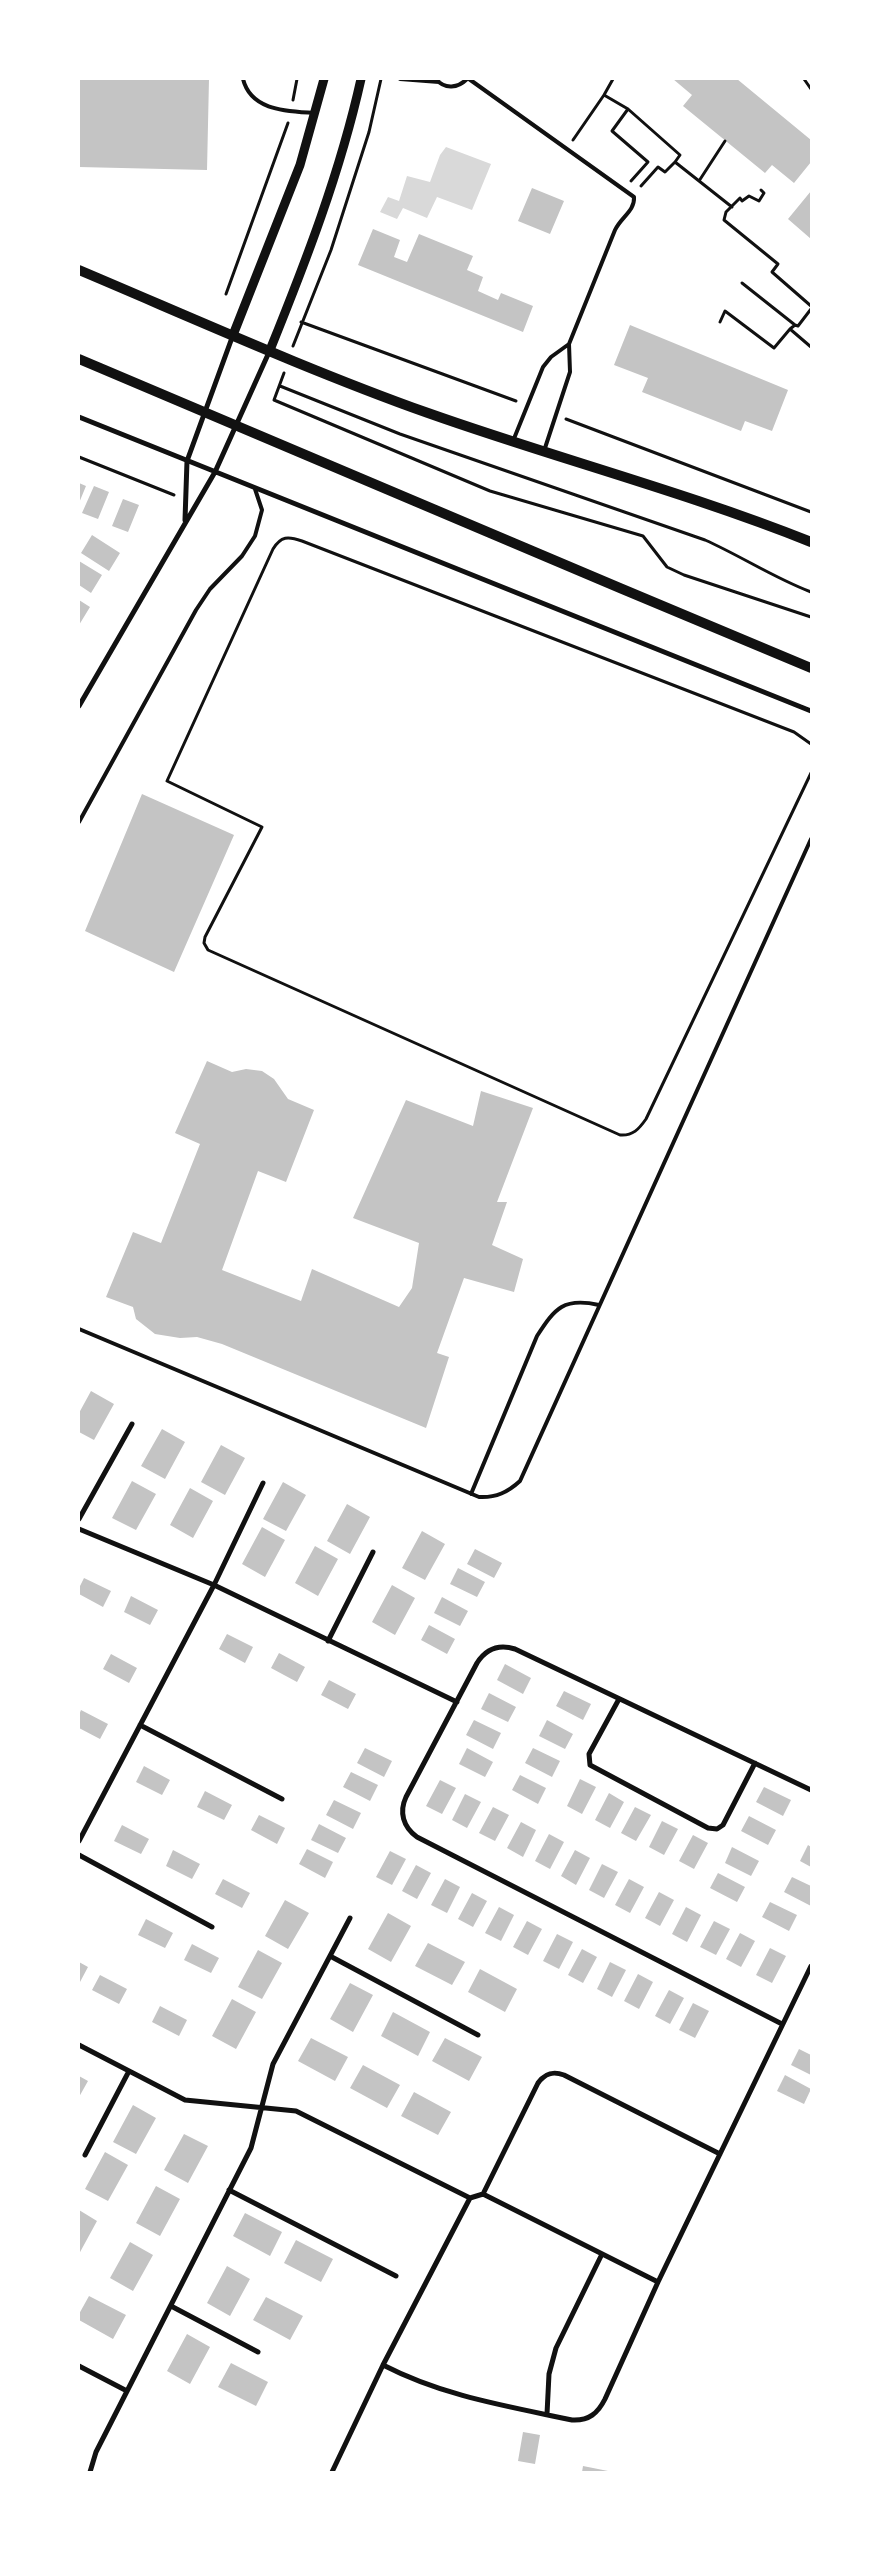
<!DOCTYPE html>
<style>
body{margin:0}
#map{position:relative;width:890px;height:2551px;overflow:hidden;background:#fff;font-family:"Golos Text",sans-serif}
canvas{display:block}
.frame{position:absolute;inset:0;border:80px solid #fff;pointer-events:none}
</style>
<div id="map">
<canvas width="890" height="2551"></canvas>
<div class="frame"></div>
</div>
<script>
const ctx = document.querySelector('canvas').getContext('2d');
ctx.lineJoin = 'round';
function paint(path, color) {
  ctx.fillStyle = color;
  ctx.fill(path, 'evenodd');
}
function strokePath(path, color, width, dash) {
  ctx.strokeStyle = color;
  ctx.lineWidth = width;
  ctx.lineCap = dash ? 'butt' : 'round';
  ctx.setLineDash(dash || []);
  ctx.stroke(path);
}
const water = new Path2D(`
 M446 147 491 164 472 210 437 197 427 218 403 208 397 219 380 212 388 197 399 201 407 176 430 182 440 155Z`);
const building = new Path2D(`
 M79 79H209L207 170 79 167Z
 M673 79H737L811 140V162L794 183 772 165 765 173 683 106 692 95Z
 M532 188 564 201 550 234 518 221Z
 M811 191V239L788 219Z
 M373 229 400 240 394 257 407 262 419 234 473 256 467 270 483 277 478 291 498 300 501 293 533 306 523 332 358 265Z
 M630 325 788 390 772 431 745 421 741 431 642 392 648 378 614 365Z
 M79 483 86 486 79 503Z
 M94 486 109 492 98 519 82 513Z
 M123 499 139 505 128 532 112 526Z
 M92 535 120 553 109 571 81 553Z
 M79 561 102 575 91 593 79 585Z
 M79 600 90 607 79 625Z
 M142 794 234 835 174 972 85 931Z
 M207 1061 232 1072 246 1069 262 1071 274 1079 288 1099 314 1110 286 1182 258 1171 222 1270 301 1301 312 1269 399 1307 412 1288 419 1243 353 1218 406 1100 473 1126 481 1091 533 1108 497 1202H507L492 1245 523 1259 514 1292 464 1278 437 1353 449 1357 426 1428 222 1344 197 1337 180 1338 155 1334 136 1319 133 1307 106 1297 133 1232 161 1243 200 1144 175 1133Z
 M91 1391 114 1404 94 1440 79 1432V1413Z
 M162 1429 185 1442 165 1479 141 1466Z
 M221 1445 245 1458 225 1495 201 1482Z
 M132 1481 156 1494 136 1530 112 1518Z
 M283 1482 306 1495 286 1531 263 1519Z
 M190 1488 213 1501 193 1538 170 1525Z
 M347 1504 370 1517 350 1554 327 1541Z
 M262 1527 285 1540 265 1577 242 1564Z
 M422 1531 445 1544 425 1580 402 1568Z
 M315 1546 338 1559 318 1596 295 1583Z
 M475 1549 502 1563 494 1578 467 1564Z
 M458 1568 485 1582 477 1597 450 1584Z
 M84 1578 111 1591 103 1607 79 1594V1588Z
 M392 1585 415 1598 395 1635 372 1622Z
 M131 1596 158 1610 150 1625 124 1612Z
 M442 1597 468 1611 460 1626 434 1613Z
 M429 1625 455 1639 447 1654 421 1640Z
 M227 1634 253 1647 245 1663 219 1649Z
 M279 1653 305 1667 297 1682 271 1668Z
 M111 1654 137 1668 129 1683 103 1669Z
 M505 1664 531 1678 523 1694 497 1680Z
 M329 1680 356 1694 348 1709 321 1695Z
 M564 1691 591 1704 583 1720 556 1706Z
 M489 1693 516 1707 508 1722 481 1709Z
 M81 1710 108 1724 100 1739 79 1728V1715Z
 M474 1720 501 1733 493 1749 466 1735Z
 M547 1720 573 1734 565 1749 539 1736Z
 M365 1748 392 1761 384 1777 357 1763Z
 M467 1748 493 1762 485 1777 459 1764Z
 M533 1748 560 1761 552 1777 525 1763Z
 M144 1766 170 1780 162 1795 136 1782Z
 M351 1772 378 1785 370 1801 343 1787Z
 M520 1775 546 1788 538 1804 512 1790Z
 M580 1779 596 1787 582 1814 567 1806Z
 M440 1780 456 1788 442 1814 426 1806Z
 M764 1787 791 1800 783 1816 756 1802Z
 M205 1791 232 1805 224 1820 197 1807Z
 M609 1793 624 1802 610 1828 595 1820Z
 M465 1794 481 1802 467 1828 452 1820Z
 M334 1800 361 1813 353 1829 326 1815Z
 M493 1807 509 1815 495 1841 479 1833Z
 M635 1807 651 1815 636 1841 621 1833Z
 M259 1815 285 1828 277 1844 251 1830Z
 M749 1816 776 1830 768 1845 741 1831Z
 M662 1821 678 1829 664 1855 649 1847Z
 M521 1822 536 1830 523 1857 507 1848Z
 M319 1824 346 1838 338 1853 311 1840Z
 M122 1825 149 1839 141 1854 114 1841Z
 M549 1834 564 1842 550 1869 535 1861Z
 M693 1835 708 1843 694 1869 679 1861Z
 M808 1845 811 1847V1867L800 1861Z
 M732 1847 759 1861 751 1876 725 1863Z
 M307 1849 333 1862 325 1878 299 1864Z
 M173 1850 200 1864 192 1879 166 1866Z
 M575 1850 590 1858 576 1885 561 1876Z
 M390 1851 406 1859 392 1885 376 1877Z
 M602 1864 618 1872 604 1898 589 1890Z
 M416 1865 431 1873 417 1899 402 1891Z
 M718 1873 745 1887 737 1902 710 1888Z
 M792 1877 811 1886V1906L784 1892Z
 M223 1879 250 1893 242 1908 215 1894Z
 M445 1879 460 1887 447 1913 431 1905Z
 M629 1879 644 1887 630 1913 615 1905Z
 M659 1892 674 1900 660 1926 645 1918Z
 M472 1893 487 1901 473 1927 458 1919Z
 M285 1900 309 1913 288 1949 265 1936Z
 M770 1902 797 1915 789 1931 762 1917Z
 M499 1907 514 1915 501 1941 485 1933Z
 M686 1907 701 1915 687 1942 672 1934Z
 M388 1913 411 1926 391 1962 368 1949Z
 M146 1919 173 1933 165 1948 138 1935Z
 M527 1921 542 1929 528 1955 513 1947Z
 M714 1921 730 1929 716 1955 700 1947Z
 M740 1933 755 1941 741 1967 726 1959Z
 M557 1934 573 1942 559 1969 543 1961Z
 M428 1943 465 1962 452 1985 415 1966Z
 M192 1944 219 1958 211 1973 184 1960Z
 M770 1948 786 1956 772 1983 756 1975Z
 M582 1949 597 1957 583 1983 568 1975Z
 M258 1950 282 1963 262 1999 238 1987Z
 M79 1962 88 1967 80 1982 79 1981Z
 M610 1962 626 1970 612 1997 597 1989Z
 M480 1969 517 1989 505 2012 468 1992Z
 M638 1974 653 1982 639 2009 624 2001Z
 M100 1975 127 1989 119 2004 92 1990Z
 M350 1983 373 1995 353 2032 330 2019Z
 M669 1990 684 1998 670 2024 655 2016Z
 M232 1999 256 2012 236 2049 212 2036Z
 M693 2003 709 2011 695 2038 679 2030Z
 M160 2006 187 2020 179 2036 152 2022Z
 M393 2012 430 2032 418 2056 381 2036Z
 M311 2038 348 2057 335 2081 298 2061Z
 M445 2038 482 2057 469 2081 432 2061Z
 M799 2049 811 2055V2075L791 2065Z
 M363 2065 400 2085 387 2108 350 2088Z
 M785 2075 811 2089 804 2104 777 2091Z
 M79 2076 88 2081 79 2097Z
 M414 2092 451 2112 438 2135 401 2116Z
 M133 2105 156 2118 136 2154 113 2142Z
 M184 2134 208 2146 188 2183 164 2170Z
 M105 2152 128 2165 108 2201 85 2189Z
 M156 2186 180 2199 160 2236 136 2223Z
 M79 2210 97 2221 79 2254Z
 M245 2213 282 2232 270 2256 233 2236Z
 M296 2240 333 2259 321 2282 284 2263Z
 M130 2242 153 2255 133 2291 110 2278Z
 M227 2266 250 2279 230 2316 207 2303Z
 M89 2296 126 2315 113 2339 79 2320V2314Z
 M266 2297 303 2316 290 2340 253 2320Z
 M187 2334 210 2347 190 2384 167 2371Z
 M231 2363 268 2382 256 2406 218 2387Z
 M523 2432 540 2435 535 2464 518 2461Z
 M583 2466 608 2471 607 2472H582Z`);
const path = new Path2D(`
 M613 79 604 95 628 109 680 155 675 162
 M804 79 811 89
 M293 100 297 79
 M628 109 612 131 648 162 631 181
 M573 140 604 95
 M699 181 725 141
 M641 186 658 167 665 172 675 162 732 207
 M761 190 764 193 759 201 749 196 742 201 740 198 726 212 724 220 778 264 772 272 811 306
 M742 283 795 325 790 329
 M226 294 288 123
 M301 322 516 401
 M720 322 725 311 774 348 790 329 811 347
 M795 325 798 326 811 309
 M293 346 331 250 369 132 381 79
 M284 373 274 400 490 491 643 536 667 567 684 575 811 617
 M280 386 400 434 705 540C741 556 774 578 811 592
 M566 419 811 512
 M79 457 174 495
 M811 744 794 732 302 541C288 536 281 536 273 549L167 781 262 827 205 937 204 943 208 950 620 1135C633 1136 639 1129 646 1119L811 773`);
const service = new Path2D(`
 M243 79C251 111 287 111 314 113
 M400 79 439 82
 M436 79C445 90 458 88 467 79
 M469 79 634 197C635 211 621 217 615 230L569 344 570 372 544 451
 M513 441 543 367 551 357 569 344
 M79 822 196 610 210 589 242 556 255 536 262 510 255 489
 M79 1329 479 1497C496 1498 508 1492 520 1481L811 839
 M471 1494 537 1336C555 1308 564 1297 599 1305`);
const minor = new Path2D(`
 M79 417 811 711
 M185 520 187 461 233 335
 M79 706 215 472 270 350
 M79 1519 132 1424
 M79 1529 214 1585 457 1702
 M328 1641 373 1552
 M619 1699 589 1754 590 1765 708 1828 717 1829 723 1825 755 1763
 M140 1725 282 1799
 M79 1841 214 1585 263 1483
 M79 1855 212 1927
 M330 1956 478 2035
 M782 2024 417 1837C403 1827 399 1812 406 1797L477 1663C486 1649 499 1644 515 1649L811 1790
 M79 2045 185 2100 296 2111 470 2198
 M85 2155 129 2071
 M229 2190 396 2276
 M483 2194 538 2083C545 2073 553 2071 564 2075L720 2154
 M470 2198 483 2194 658 2282
 M171 2306 258 2352
 M383 2365C443 2396 506 2406 572 2420 589 2421 598 2413 605 2399L658 2282 811 1966
 M79 2366 127 2391
 M547 2414 549 2374 556 2348 602 2254
 M90 2472 96 2452 251 2148 273 2064 350 1918
 M332 2472 383 2365 470 2198`);
const tertiary = new Path2D(`
 M233 335 300 165 324 79
 M270 350C306 261 340 173 361 79`);
const secondary = new Path2D(`
 M79 270C195 319 310 371 428 413 555 458 686 492 811 542
 M79 359C323 460 566 567 811 668`);
paint(water, '#d9d9d9');
paint(building, '#c4c4c4');
strokePath(path, '#111', 3);
strokePath(service, '#111', 4);
strokePath(minor, '#111', 5);
strokePath(tertiary, '#111', 9);
strokePath(secondary, '#111', 10);
</script>
